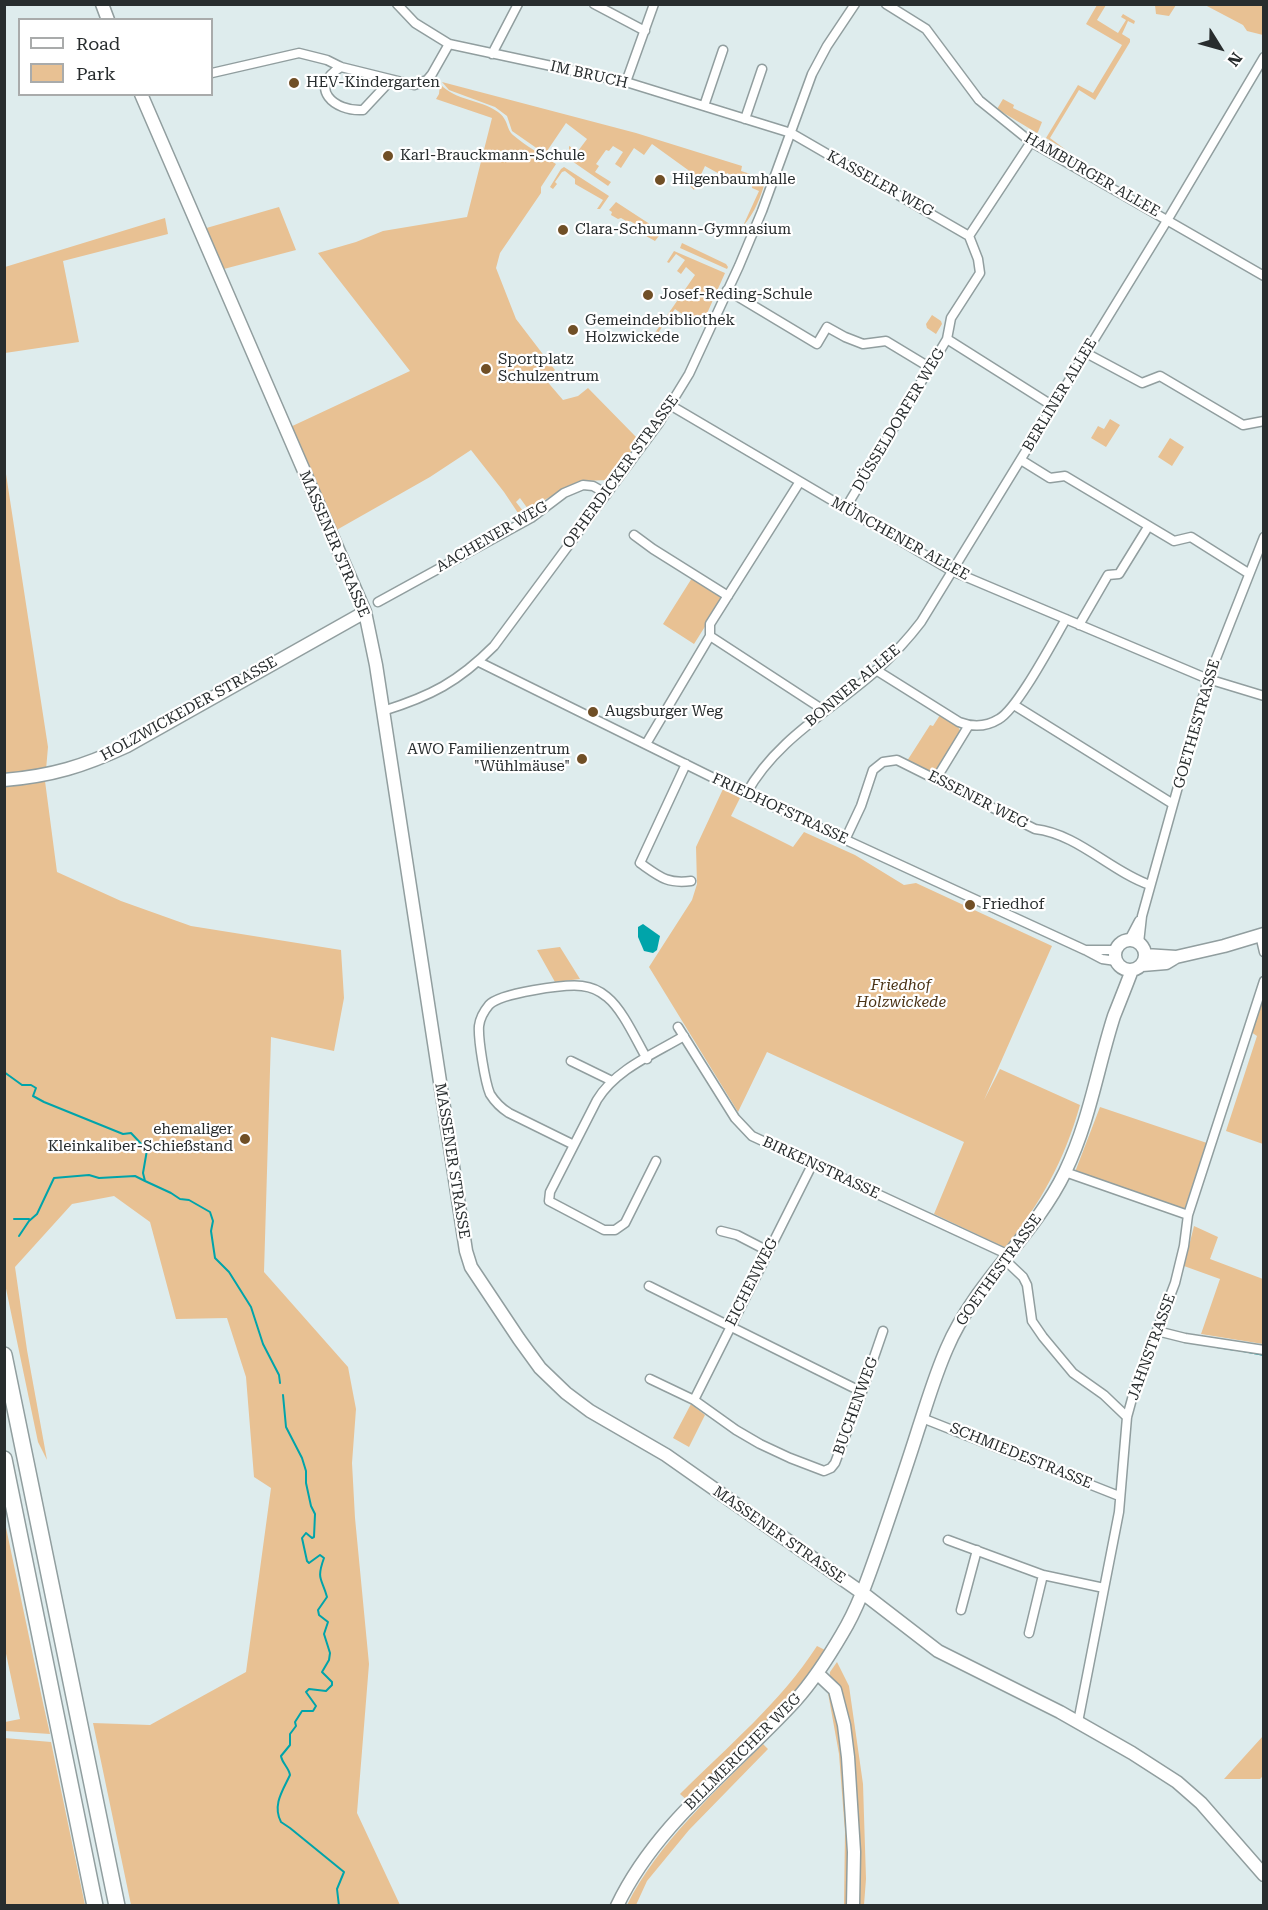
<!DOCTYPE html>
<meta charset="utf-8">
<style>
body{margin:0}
#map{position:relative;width:1268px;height:1910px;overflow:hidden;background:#deeced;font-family:"Roboto Serif",serif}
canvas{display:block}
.frame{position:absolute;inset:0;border:6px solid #282d2e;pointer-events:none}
.legend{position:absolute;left:18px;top:18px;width:195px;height:78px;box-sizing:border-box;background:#fff;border:2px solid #a9abab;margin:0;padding:8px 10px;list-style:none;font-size:18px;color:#282d2e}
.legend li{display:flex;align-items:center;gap:12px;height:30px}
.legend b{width:30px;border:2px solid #a9abab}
.north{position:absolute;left:1190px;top:18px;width:60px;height:60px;-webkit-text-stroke:4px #fff;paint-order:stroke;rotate:127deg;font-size:16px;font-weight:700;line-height:24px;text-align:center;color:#282d2e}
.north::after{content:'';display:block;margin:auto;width:21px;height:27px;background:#282d2e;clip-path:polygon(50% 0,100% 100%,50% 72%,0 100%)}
</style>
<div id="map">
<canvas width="1268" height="1910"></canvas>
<div class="frame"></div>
<ul class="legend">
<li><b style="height:8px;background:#fff"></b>Road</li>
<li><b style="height:16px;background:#e8c193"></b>Park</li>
</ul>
<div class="north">N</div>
</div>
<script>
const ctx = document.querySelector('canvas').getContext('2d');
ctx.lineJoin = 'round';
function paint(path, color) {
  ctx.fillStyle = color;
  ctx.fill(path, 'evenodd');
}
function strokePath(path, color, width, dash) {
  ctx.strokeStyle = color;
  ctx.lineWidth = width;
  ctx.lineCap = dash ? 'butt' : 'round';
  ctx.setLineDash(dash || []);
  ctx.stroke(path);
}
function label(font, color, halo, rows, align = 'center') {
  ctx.font = font + ' "Roboto Serif",serif';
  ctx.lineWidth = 4.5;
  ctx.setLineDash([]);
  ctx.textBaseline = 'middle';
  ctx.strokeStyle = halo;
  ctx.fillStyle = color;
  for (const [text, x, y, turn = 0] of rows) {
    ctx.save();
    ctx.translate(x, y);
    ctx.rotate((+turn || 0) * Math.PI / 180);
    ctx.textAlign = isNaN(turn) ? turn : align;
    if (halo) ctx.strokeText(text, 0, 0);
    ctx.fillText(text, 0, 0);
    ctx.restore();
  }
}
const green = new Path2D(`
 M1097 5H1106L1097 20 1118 33 1126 20 1121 17 1123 14 1135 21 1134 24 1128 21 1122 34 1130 39V42L1095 100 1079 90 1050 138 1066 150 1046 138 1078 85 1093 93 1122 45 1086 24Z
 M1155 5 1161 6 1162 5H1176L1169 16 1156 14Z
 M1205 5H1263V35L1247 31 1243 25Z
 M442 82 636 133 742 166 741 171 766 179C761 196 755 213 743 226L759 191 752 188V184L747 182 746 184 733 178V176L727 173 725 177 705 166 694 190 689 185 695 175 652 144 644 155 634 148 621 168 615 164 623 152 613 146 609 151 606 150 596 164 599 166 595 172 611 182 608 186 569 159V146L578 151 587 139 566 123 545 154 512 131 507 116 495 107 449 90Z
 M440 84C456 101 480 99 498 112 509 120 506 129 513 135 526 146 542 155 556 164L541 187V193L500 253 496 268 516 319 555 370 545 379 563 400 578 396 588 388 639 440 611 480 579 481 528 509 520 498 516 502 523 511 518 513 504 492 471 450 430 477 333 532 286 429 410 371 318 253 356 242 383 231 467 217 492 118 436 99 439 94Z
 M1003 99 1014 105 1013 108 1042 122 1038 132 1037 133 997 109Z
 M564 167 609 196 600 209H597L603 200 575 184V179L565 171 562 172 555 182 557 184 553 189 550 187 561 169Z
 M616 202 662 232 655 241 646 236 649 231 642 226 640 227 630 221 628 222 621 218 618 219 611 215 612 212 609 210Z
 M279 207 296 250 220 270 203 229Z
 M165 218 168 234 63 261 79 342 5 353V267Z
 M682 243 726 264 728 267 727 269 680 248Z
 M674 251 725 273 701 327 675 309 650 344 648 343 695 275 686 267 681 274 677 271 685 260 676 254 669 263 667 262Z
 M932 315 941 321 942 324 936 334 927 328 926 324Z
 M1110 419 1120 425 1106 447 1091 438 1098 426 1104 429Z
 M1170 438 1184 447 1172 466 1158 457Z
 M4 461 48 747 45 781 57 872 121 901 191 926 341 950 344 998 334 1051 271 1037 264 1272 348 1367 356 1409 352 1463 355 1518 369 1664 357 1813 400 1905H131L93 1723 150 1725 246 1672 271 1488 254 1477 246 1377 227 1318 176 1319 150 1222 114 1196 72 1204 15 1267 27 1350 47 1460 38 1442 4 1279Z
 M692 578 723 598 694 644 663 624Z
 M940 715 957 725 961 732 937 772 932 773 907 761 930 725 933 726Z
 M723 789 740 798 731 816 793 847 804 832 855 855 904 885 916 883 1052 946 984 1100 1000 1069 1080 1105C1064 1162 1041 1201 1006 1248L934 1214 964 1142 767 1052 738 1112 649 967 692 900 697 884 696 847Z
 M560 947 580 979 555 982 537 950Z
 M1263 996V1144L1226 1131 1257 1036 1251 1032Z
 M1100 1107 1207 1143 1184 1210 1075 1172Z
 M1194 1226 1218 1237 1210 1259 1263 1279V1344L1201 1334 1220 1279 1184 1266Z
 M691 1404 705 1415 689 1447 673 1438Z
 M4 1518 43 1703 50 1734 5 1731V1722L20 1719 5 1649Z
 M817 1646 825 1650C787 1708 737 1753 688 1801L680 1794C727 1747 781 1702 817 1646Z
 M837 1662 849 1686 863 1784 866 1879 864 1905H844L845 1832 839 1754 828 1693 830 1672Z
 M1263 1736V1776L1260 1779H1224Z
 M4 1738 51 1742 85 1905H5Z
 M763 1744 768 1749 689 1830 647 1881 636 1905H627C659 1842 713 1794 763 1744Z`);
const water = new Path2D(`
 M643 924 660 936 657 950 653 953 644 951 638 937V927Z`);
const stream = new Path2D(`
 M4 1061V1063
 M4 1072 22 1085H31L36 1088 33 1096 44 1102 123 1134 131 1133 147 1150 143 1173 145 1181 171 1193 180 1199 189 1200 210 1212 213 1221 211 1231 215 1258 229 1272 251 1307 263 1344 279 1375 280 1383
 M14 1219H29
 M19 1236 29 1221 37 1214 54 1178 89 1175 99 1178 135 1176 145 1181
 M1217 1347 1236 1350
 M1238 1350 1264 1355
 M283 1395 286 1427 302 1458 306 1471V1483L311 1506 315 1514 314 1537 312 1538 306 1533 302 1538 307 1561 309 1563 320 1555 324 1558C316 1580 322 1578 327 1597L318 1610 319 1615 328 1622 324 1634 330 1653 329 1660 322 1672 332 1682V1685L326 1691 309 1689 306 1692 316 1706 313 1711H302L295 1722 296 1726 290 1734V1745L281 1756C282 1763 289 1768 290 1775 283 1790 272 1805 281 1822L290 1828 344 1872 337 1889 339 1906`);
const street = new Path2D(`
 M397 4 415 23 449 44 626 82 791 133 969 236
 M594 4 645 31
 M886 4 926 29 979 100 1031 142 1264 276
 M492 54 518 4
 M341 67C307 87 334 112 363 110L391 80
 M212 73 299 53 327 60 341 67 414 85 427 80 432 74 449 44
 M626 82 654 4
 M704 106 723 50
 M745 119 762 69
 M727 290 817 344 827 327 845 337 863 344 886 341 929 367
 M947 339 1053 406
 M1086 353 1142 383 1160 376 1243 425 1264 421
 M670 405 952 571 1208 679 1264 696
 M1021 460 1050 478 1065 476 1174 541 1191 537 1248 573
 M845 509 947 339 951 318 980 273 978 259 969 236 1031 142
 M634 535 653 549 728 596
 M378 602 531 518 564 493 583 485 593 486 607 494
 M1079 625 1108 575 1119 574 1148 527
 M710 636 825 711
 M479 662 746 794 1085 950 1102 959 1116 961
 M876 670 959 722C972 727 986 727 999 719 1018 708 1053 641 1066 619
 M1014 705 1173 804
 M383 711C431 696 458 682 494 646L659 423 689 374 739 266 762 211 812 74 827 46 855 4
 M646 744 710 636V624L799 483
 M686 764 640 863C660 877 667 884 691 881
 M936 779 969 725
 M746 794C776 739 832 710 877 670 893 655 908 639 921 622L1168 219 1264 57
 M845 840 861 806 873 770 883 762 897 760 1035 829C1078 834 1110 871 1150 885
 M1260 935 1264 952
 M1129 940 1139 921
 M1139 943 1142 916 1208 679 1264 537
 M1085 950H1116
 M678 1027 735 1118 752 1136 1009 1255
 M571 1061 612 1081
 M574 1145 509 1113C501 1108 495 1102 490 1094 485 1082 478 1039 479 1026 480 1018 484 1011 489 1005 500 993 565 984 582 986 591 987 600 991 607 997 623 1010 636 1040 647 1059
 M656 1161 625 1223 615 1230H604L549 1201 550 1192 597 1100C616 1069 654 1054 684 1036
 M1065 1172 1188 1215
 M721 1231 737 1235 768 1251
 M1005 1260 1023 1277 1027 1285 1032 1321 1043 1337 1073 1373 1104 1395 1127 1417
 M649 1286 862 1392
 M1157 1331 1185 1338 1264 1350
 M650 1379 694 1400 736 1430 760 1444 790 1458 824 1471 831 1468 835 1463 862 1392 883 1331
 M694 1400 812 1165
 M922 1418 1119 1496
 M948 1540 1043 1575 1104 1588
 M961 1610 977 1550
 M1029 1633 1043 1575
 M1078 1722 1119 1512 1127 1417 1135 1388 1175 1283 1184 1246 1188 1215 1264 981`);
const secondary = new Path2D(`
 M102 4 108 20
 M141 94 365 612 376 665 466 1251 471 1267 519 1339 540 1368 566 1393 590 1411 666 1455 868 1597 938 1651 1060 1712 1132 1753 1177 1782 1201 1803 1264 1875
 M4 780C52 776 84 766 127 746L365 612
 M1115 955a15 15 0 1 1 30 0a15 15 0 1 1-30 0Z
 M1145 955 1176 957
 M1142 965 1166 963 1176 957 1224 946 1264 934
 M817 1673 835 1690 844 1725 848 1757 854 1852 853 1906
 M617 1906C657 1822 734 1768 795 1701 813 1681 828 1658 842 1634 859 1606 869 1575 880 1544 893 1506 906 1468 918 1430 927 1403 935 1375 947 1348 975 1282 1034 1236 1065 1172 1090 1120 1097 1069 1114 1016 1120 1001 1126 986 1132 970`);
const highway = new Path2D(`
 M4 1355 117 1906
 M4 1459 95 1906`);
const markers = [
 [294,83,6,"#704f26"],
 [388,156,6,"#704f26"],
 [660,180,6,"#704f26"],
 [563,230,6,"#704f26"],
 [648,295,6,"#704f26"],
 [573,330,6,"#704f26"],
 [486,369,6,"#704f26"],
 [593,712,6,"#704f26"],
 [582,759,6,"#704f26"],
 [970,905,6,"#704f26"],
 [245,1139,6,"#704f26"]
];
const streetNames = [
 ["IM BRUCH",589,75,13],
 ["HAMBURGER ALLEE",1092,175,30],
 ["KASSELER WEG",880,184,29],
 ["BERLINER ALLEE",1060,395,-59],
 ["DÜSSELDORFER WEG",899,420,-59],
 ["OPHERDICKER STRASSE",621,472,-54],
 ["AACHENER WEG",492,537,-30],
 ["MÜNCHENER ALLEE",900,539,29],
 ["MASSENER STRASSE",334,544,67],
 ["BONNER ALLEE",853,686,-40],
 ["HOLZWICKEDER STRASSE",189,709,-29],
 ["GOETHESTRASSE",1197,724,-74],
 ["ESSENER WEG",978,800,27],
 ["FRIEDHOFSTRASSE",780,809,25],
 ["MASSENER STRASSE",452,1161,81],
 ["BIRKENSTRASSE",821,1168,25],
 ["GOETHESTRASSE",999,1270,-54],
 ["EICHENWEG",752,1282,-63],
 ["JAHNSTRASSE",1152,1347,-70],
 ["BUCHENWEG",856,1406,-70],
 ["SCHMIEDESTRASSE",1021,1456,22],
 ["MASSENER STRASSE",779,1535,35],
 ["BILLMERICHER WEG",743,1752,-45]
];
const poiNames = [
 ["HEV-Kindergarten",306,83],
 ["Karl-Brauckmann-Schule",400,156],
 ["Hilgenbaumhalle",672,180],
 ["Clara-Schumann-Gymnasium",575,230],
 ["Josef-Reding-Schule",660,295],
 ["Gemeindebibliothek",585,321],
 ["Holzwickede",585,338],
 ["Sportplatz",498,360],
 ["Schulzentrum",498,377],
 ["Augsburger Weg",605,712],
 ["AWO Familienzentrum",570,750,"right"],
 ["\"Wühlmäuse\"",570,767,"right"],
 ["Friedhof",982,905],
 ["ehemaliger",233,1130,"right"],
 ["Kleinkaliber-Schießstand",233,1147,"right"]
];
const parkNames = [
 ["Friedhof",901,986],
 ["Holzwickede",901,1003]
];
paint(green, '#e8c193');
paint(water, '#00a4aa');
strokePath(stream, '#00a4aa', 2);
strokePath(street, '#919e9f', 11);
strokePath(secondary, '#919e9f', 15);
strokePath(highway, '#919e9f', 18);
strokePath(street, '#fff', 8);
strokePath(secondary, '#fff', 12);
strokePath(highway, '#fff', 15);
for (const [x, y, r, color] of markers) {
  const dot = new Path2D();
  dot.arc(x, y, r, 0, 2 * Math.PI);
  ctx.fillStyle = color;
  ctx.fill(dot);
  strokePath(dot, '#fff', 2);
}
label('15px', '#282d2e', '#fff', streetNames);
label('15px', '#282d2e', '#fff', poiNames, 'left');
label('italic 15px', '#4a3214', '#fff', parkNames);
</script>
